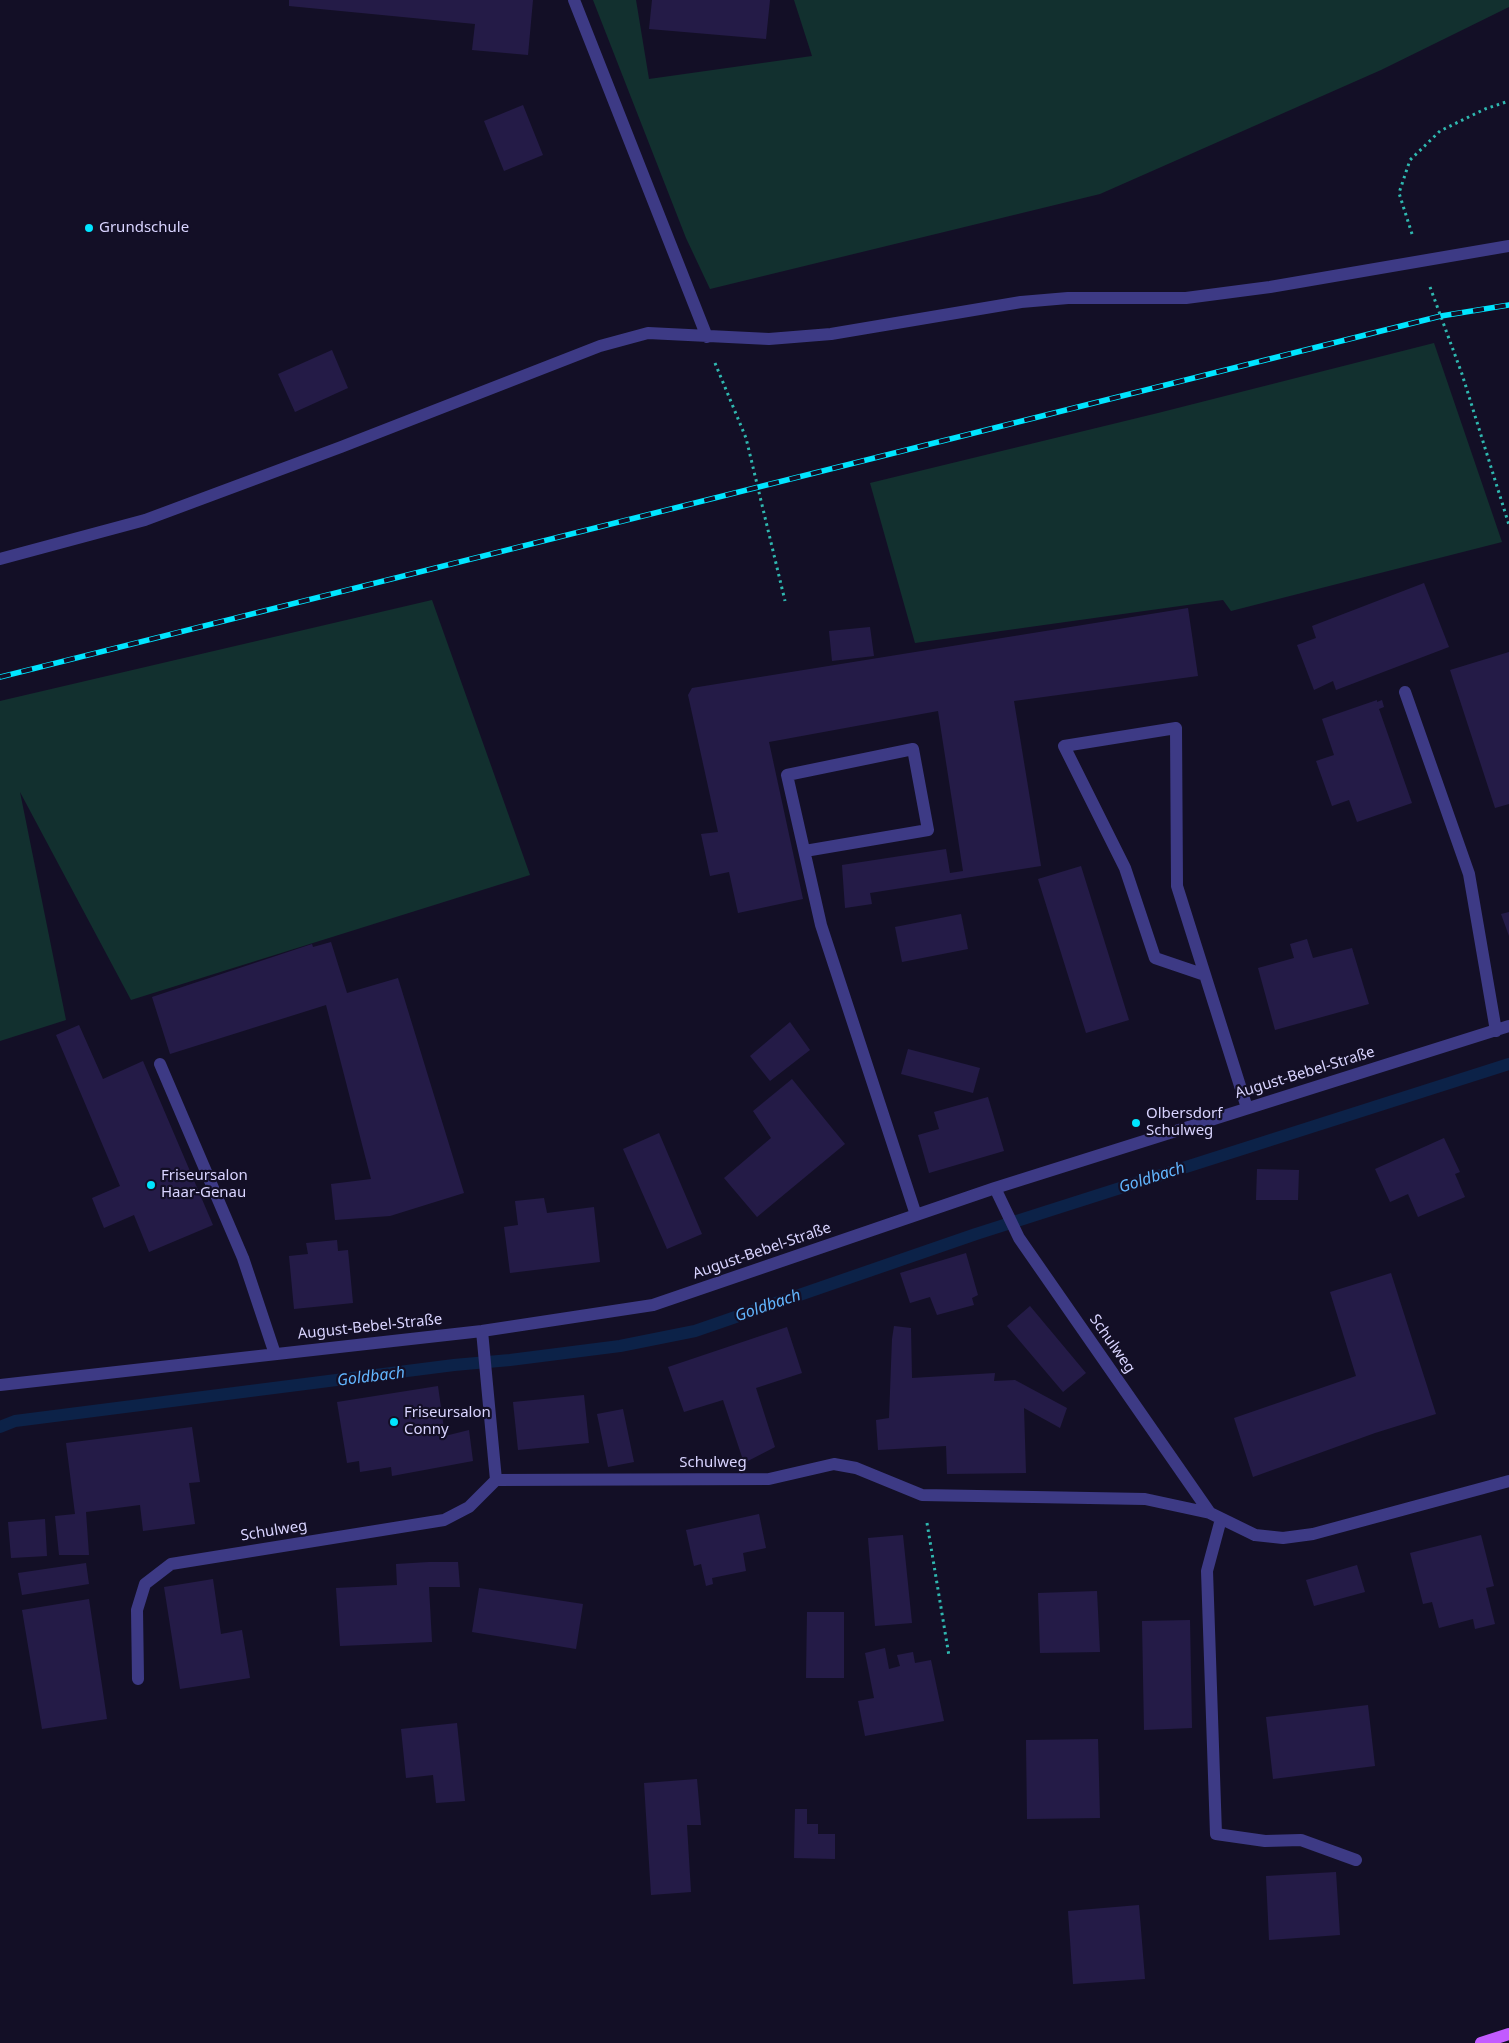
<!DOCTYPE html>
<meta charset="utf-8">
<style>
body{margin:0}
canvas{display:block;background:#130f26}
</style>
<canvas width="1509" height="2043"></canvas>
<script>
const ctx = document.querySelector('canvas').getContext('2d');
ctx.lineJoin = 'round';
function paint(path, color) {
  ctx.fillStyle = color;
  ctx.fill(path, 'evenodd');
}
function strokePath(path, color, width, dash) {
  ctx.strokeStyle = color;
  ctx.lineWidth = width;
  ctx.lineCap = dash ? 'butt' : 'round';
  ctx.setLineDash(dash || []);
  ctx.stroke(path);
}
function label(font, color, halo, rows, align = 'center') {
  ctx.font = font + ' "Noto Sans",sans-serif';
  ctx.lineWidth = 4.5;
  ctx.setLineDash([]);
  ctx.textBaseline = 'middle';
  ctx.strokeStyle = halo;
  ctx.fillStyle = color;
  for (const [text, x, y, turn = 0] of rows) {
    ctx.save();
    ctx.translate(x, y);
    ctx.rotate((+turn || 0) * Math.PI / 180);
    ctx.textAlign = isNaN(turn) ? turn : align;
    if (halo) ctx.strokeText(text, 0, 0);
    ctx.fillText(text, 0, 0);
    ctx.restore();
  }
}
const green = new Path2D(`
 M593 0H636L649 79 812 56 794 0H1509V7L1381 70 1100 194 710 289 686 238Z
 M1434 343 1502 542 1231 611 1223 600 915 643 870 483 1158 413Z
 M432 600 530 875 131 1000 20 792 66 1020 0 1041V701Z`);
const stream = new Path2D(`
 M0 1427 15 1421 454 1365 510 1360 620 1346 695 1331 976 1234 1509 1064`);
const building = new Path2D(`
 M289 0H533L528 55 472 50 475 24 289 6Z
 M652 0H770L766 39 649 29Z
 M523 105 543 155 504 171 484 121Z
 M332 350 348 388 295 412 278 374Z
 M1424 583 1449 647 1336 690 1333 681 1314 690 1297 645 1316 638 1312 626Z
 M1188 608 1198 676 1014 701 1041 866 870 893 872 904 845 908 842 865 946 849 950 873 963 871 938 711 769 742 803 899 738 913 729 872 710 876 701 834 718 832 688 695 692 688Z
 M870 627 874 656 832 661 829 631Z
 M1509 652V804L1495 808 1450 670Z
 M1377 700V702L1382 700 1384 707 1379 709 1412 803 1357 822 1349 800 1332 806 1316 761 1334 755 1322 719Z
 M1081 866 1129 1020 1086 1033 1038 879Z
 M1509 912V936L1501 914Z
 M961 914 968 949 902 962 895 927Z
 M1307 939 1313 958 1352 948 1369 1004 1275 1030 1258 968 1294 958 1290 944Z
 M331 942 347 993 398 978 464 1193 390 1216 335 1220 331 1184 371 1179 326 1005 170 1054 152 997 312 944 313 947Z
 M790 1022 810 1050 770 1081 750 1056Z
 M79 1025 103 1079 143 1061 213 1225 149 1252 134 1215 104 1228 92 1198 120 1186 56 1035Z
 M908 1049 980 1068 973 1093 901 1074Z
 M792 1079 845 1144 757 1217 724 1178 771 1138 753 1111Z
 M988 1097 1004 1151 929 1173 918 1135 939 1129 934 1112Z
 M659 1133 702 1234 667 1249 623 1149Z
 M1444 1138 1460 1172 1455 1174 1465 1197 1418 1217 1408 1194 1390 1202 1375 1169Z
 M1257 1169 1299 1170 1298 1200H1256Z
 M544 1198 547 1213 594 1207 600 1262 510 1273 504 1227 518 1225 515 1201Z
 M337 1240 338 1251 348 1250 353 1303 294 1309 289 1256 308 1254 306 1243Z
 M966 1253 978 1295 972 1298 974 1305 937 1315 930 1297 910 1303 900 1273Z
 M1391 1273 1436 1414 1375 1433 1253 1477 1234 1418 1356 1376 1330 1292Z
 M1030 1306 1086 1373 1063 1392 1007 1326Z
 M894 1326 911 1328 912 1378 995 1373 994 1381 1015 1380 1067 1408 1060 1428 1024 1408 1026 1473 947 1474 946 1446 878 1450 876 1420 889 1418 892 1339Z
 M787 1327 802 1373 756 1388 775 1447 744 1463 723 1400 684 1412 668 1367Z
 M438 1386 445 1436 469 1430 473 1461 392 1476 391 1467 360 1472 359 1461 347 1463 337 1402Z
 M584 1395 589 1443 518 1450 513 1402Z
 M623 1409 634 1462 608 1467 597 1414Z
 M192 1427 200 1482 189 1483 195 1524 143 1531 140 1505 86 1512 89 1555H59L55 1516 75 1514 66 1443Z
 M759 1514 766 1548 743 1553 746 1571 712 1578 713 1584 706 1586 701 1564 694 1566 686 1530Z
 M45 1519 47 1556 11 1558 8 1522Z
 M903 1535 912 1623 875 1626 868 1538Z
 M1481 1535 1494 1586 1486 1588 1495 1624 1475 1629 1473 1619 1439 1628 1432 1602 1423 1604 1410 1553Z
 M429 1562H458L460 1587H429L432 1642 340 1646 336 1588 397 1585 396 1564Z
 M86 1563 89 1584 22 1595 18 1573Z
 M1357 1565 1365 1592 1314 1606 1306 1580Z
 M213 1579 221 1634 242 1630 250 1678 180 1689 164 1587Z
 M479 1588 583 1604 576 1649 472 1632Z
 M1097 1591 1100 1652 1040 1653 1038 1593Z
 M89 1599 107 1719 42 1729 22 1610Z
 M807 1612H844V1678H806Z
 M1190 1620 1192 1728 1144 1730 1142 1621Z
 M885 1648 889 1669 900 1666 897 1655 913 1652 915 1663 931 1660 944 1721 865 1736 858 1701 874 1698 865 1653Z
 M1368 1705 1375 1766 1273 1779 1266 1717Z
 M457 1723 465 1801 436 1803 433 1775 406 1778 401 1729Z
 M1098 1739 1100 1818 1027 1819 1026 1740Z
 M697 1779 701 1825H687L691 1892 651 1895 644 1783Z
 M795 1809H807V1824H818V1834H835V1859L794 1858Z
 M1336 1872 1340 1935 1269 1940 1266 1876Z
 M1139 1905 1145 1979 1073 1984 1068 1911Z`);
const path = new Path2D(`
 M1412 234 1399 193 1410 160 1440 131 1485 109 1509 101
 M1430 287 1462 374 1509 525
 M715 363 746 438 785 601
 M927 1523 949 1656`);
const minor = new Path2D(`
 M574 0 707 337
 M0 559 145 520 341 447 600 346 648 333 769 339 831 334 1021 302 1068 298H1186L1270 287 1509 246
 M1405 692 1469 874 1496 1031
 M805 851 928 830 913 749 787 775 821 925 916 1215
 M1205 975 1155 958 1125 868 1064 746 1176 728 1177 886 1247 1108
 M160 1064 243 1258 275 1354
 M995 1188 1019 1238 1210 1513
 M482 1331 496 1480
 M0 1385 482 1331 653 1305 995 1188 1509 1026
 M1221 1519 1207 1571 1216 1834 1265 1841 1301 1840 1356 1860
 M138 1679 137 1610 145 1584 171 1564 444 1520 469 1507 496 1480 769 1479 834 1464 856 1468 922 1495 1145 1499 1210 1513 1255 1535 1283 1538 1313 1534 1509 1481`);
const major = new Path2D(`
 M1481 2043 1509 2034`);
const rail = new Path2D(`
 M0 677 1441 316 1509 305`);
const markers = [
 [89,228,5,"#00e5ff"],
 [1136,1123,5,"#00e5ff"],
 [151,1185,5,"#00e5ff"],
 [394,1422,5,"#00e5ff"]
];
const poiNames = [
 ["Grundschule",99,228],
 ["Olbersdorf",1146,1114],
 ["Schulweg",1146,1131],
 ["Friseursalon",161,1176],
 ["Haar-Genau",161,1193],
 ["Friseursalon",404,1413],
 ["Conny",404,1430]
];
const streetNames = [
 ["August-Bebel-Straße",1305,1073,-17],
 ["August-Bebel-Straße",762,1251,-19],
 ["August-Bebel-Straße",370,1327,-6],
 ["Schulweg",1112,1344,55],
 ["Schulweg",713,1463],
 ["Schulweg",274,1531,-9]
];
const waterNames = [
 ["Goldbach",1152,1178,-18],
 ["Goldbach",768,1306,-19],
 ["Goldbach",371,1377,-7]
];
paint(green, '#12302f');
strokePath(stream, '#0c2248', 12);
paint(building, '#241b47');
strokePath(path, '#2fb8b0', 3, [2.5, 4]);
strokePath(minor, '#3d3a85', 12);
strokePath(major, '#c25bff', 12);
strokePath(rail, '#00e5ff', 5.5);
strokePath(rail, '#130f26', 4, [11]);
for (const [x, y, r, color] of markers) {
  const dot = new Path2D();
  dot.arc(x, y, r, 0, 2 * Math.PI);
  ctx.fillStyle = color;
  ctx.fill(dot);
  strokePath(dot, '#130f26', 2);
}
label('15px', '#d9d4ff', '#130f26', poiNames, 'left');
label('15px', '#d9d4ff', '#130f26', streetNames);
label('italic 16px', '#62b6ff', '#130f26', waterNames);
</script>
